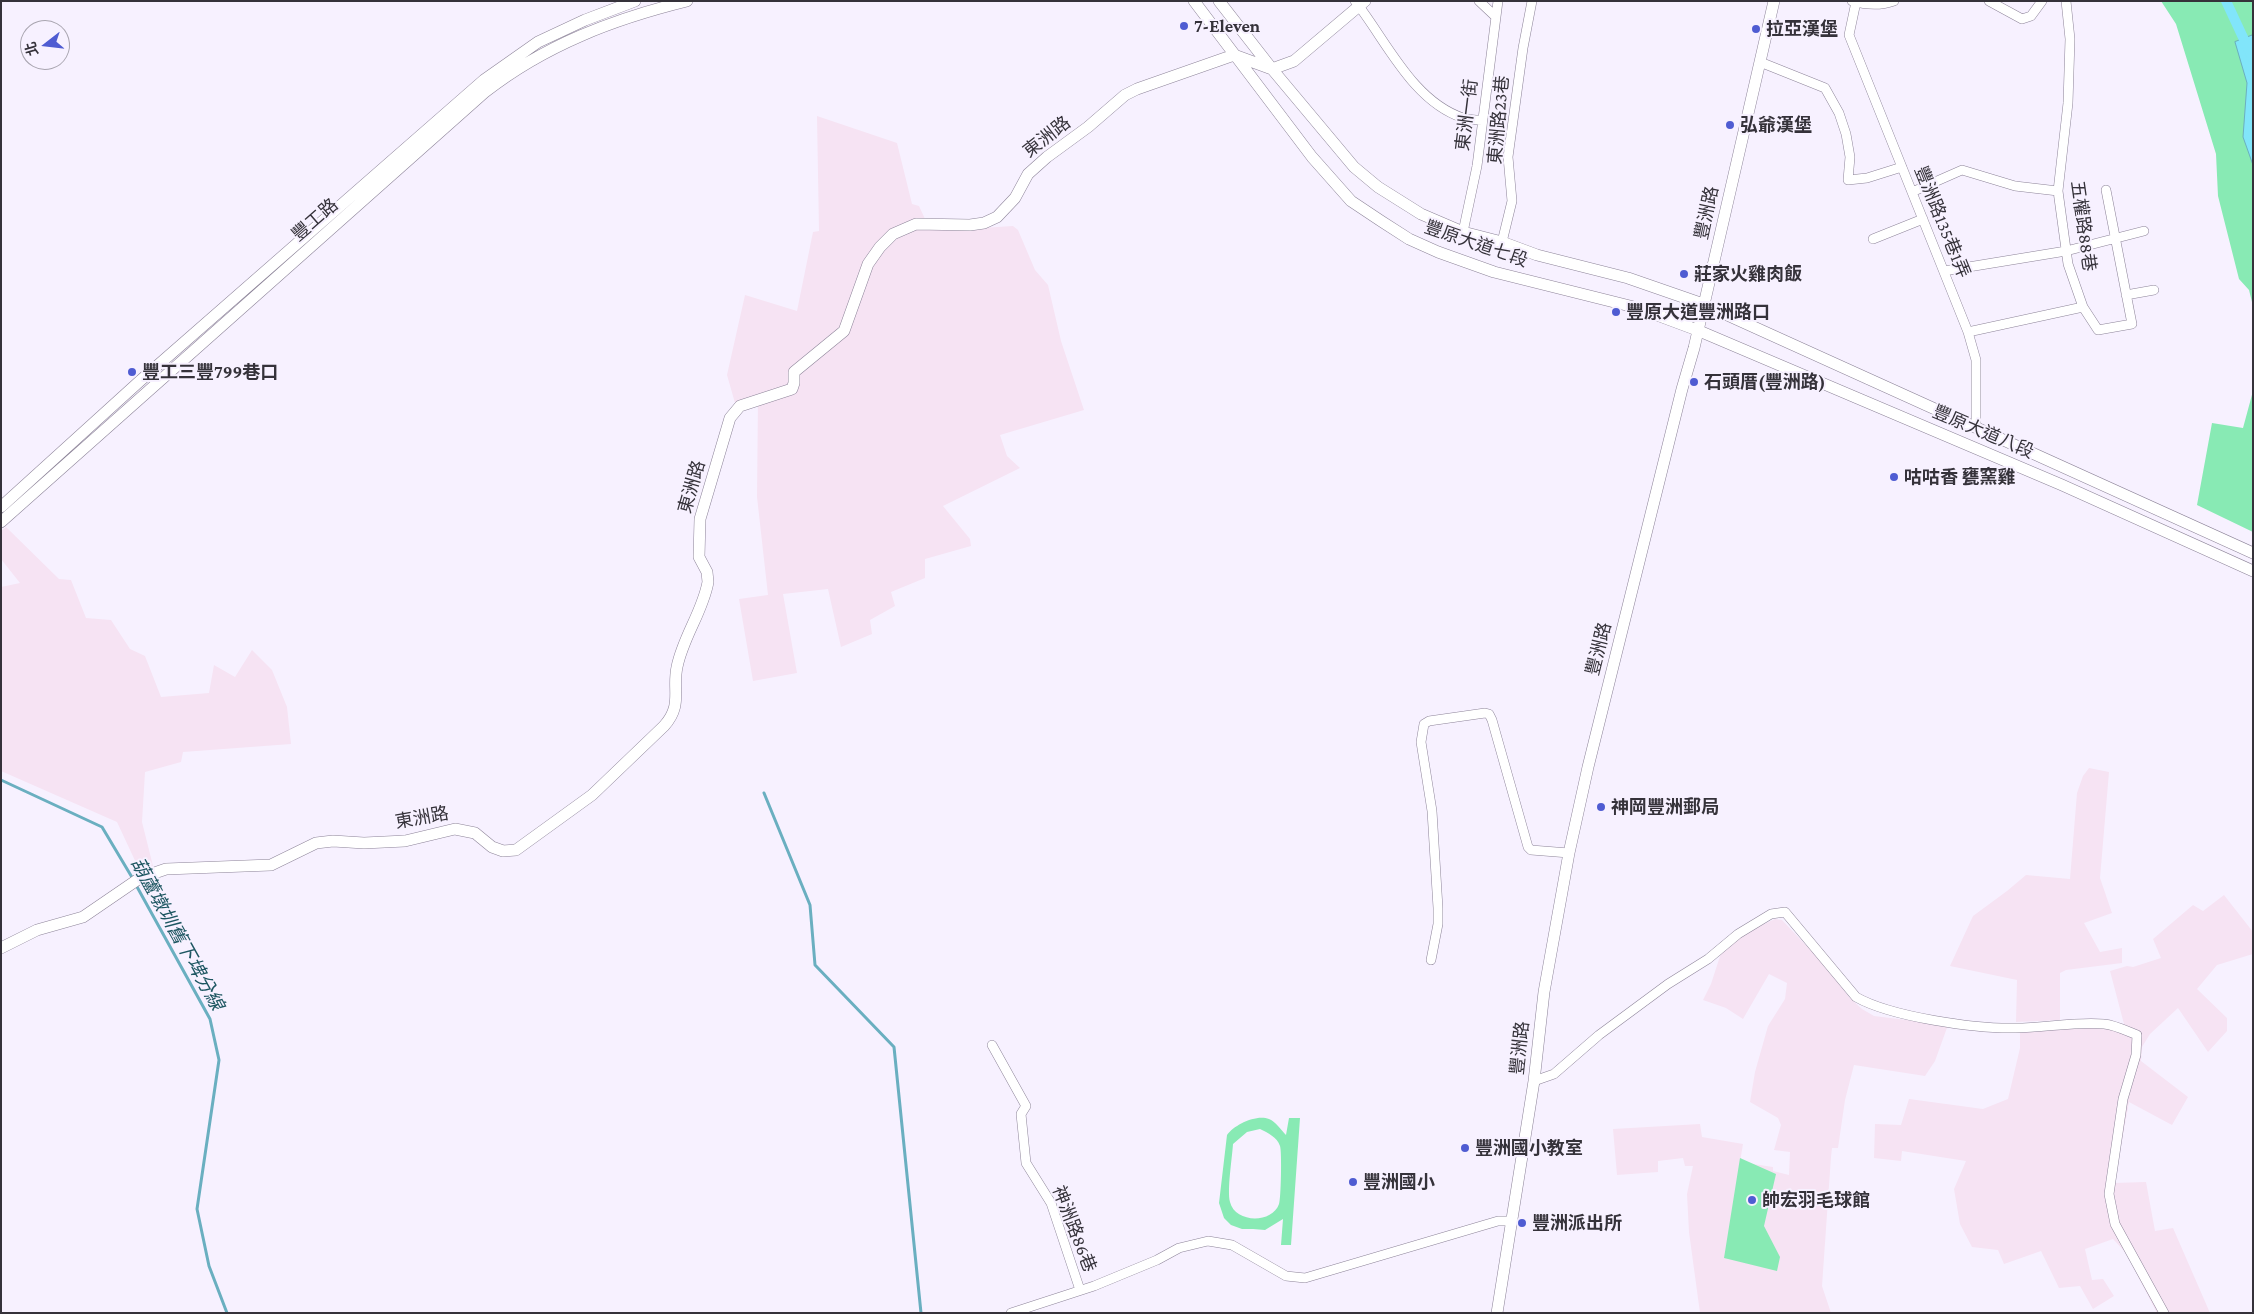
<!DOCTYPE html>
<meta charset="utf-8">
<style>
body{margin:0}
#map{position:relative;width:2254px;height:1314px;overflow:hidden;background:#f7f1ff;font-family:"Crimson Pro","Noto Sans TC",serif}
canvas{display:block}
.frame{position:absolute;inset:0;border:2px solid #35323a;pointer-events:none}
.north{position:absolute;left:20px;top:20px;width:50px;height:50px;box-sizing:border-box;background:#f7f1ff;border:1px solid #a9a5b0;border-radius:50%;rotate:254deg;font-size:14px;font-weight:700;line-height:20px;text-align:center;color:#35323a}
.north::after{content:'';display:block;margin:auto;width:18px;height:22px;background:#4f5cd2;clip-path:polygon(50% 0,100% 100%,50% 72%,0 100%)}
</style>
<div id="map">
<canvas width="2254" height="1314"></canvas>
<div class="frame"></div>
<div class="north">北</div>
</div>
<script>
const ctx = document.querySelector('canvas').getContext('2d');
ctx.lineJoin = 'round';
function paint(path, color) {
  ctx.fillStyle = color;
  ctx.fill(path, 'evenodd');
}
function strokePath(path, color, width, dash) {
  ctx.strokeStyle = color;
  ctx.lineWidth = width;
  ctx.lineCap = dash ? 'butt' : 'round';
  ctx.setLineDash(dash || []);
  ctx.stroke(path);
}
function label(font, color, halo, rows, align = 'center') {
  ctx.font = font + ' "Crimson Pro","Noto Sans TC",serif';
  ctx.lineWidth = 4;
  ctx.setLineDash([]);
  ctx.textBaseline = 'middle';
  ctx.strokeStyle = halo;
  ctx.fillStyle = color;
  for (const [text, x, y, turn = 0] of rows) {
    ctx.save();
    ctx.translate(x, y);
    ctx.rotate((+turn || 0) * Math.PI / 180);
    ctx.textAlign = isNaN(turn) ? turn : align;
    if (halo) ctx.strokeText(text, 0, 0);
    ctx.fillText(text, 0, 0);
    ctx.restore();
  }
}
const industrial = new Path2D(`
 M817 116 897 143 912 204 919 206 925 219 950 230 1013 226 1018 230 1035 270 1048 285 1061 341 1084 410 1000 435 1007 456 1020 468 943 506 970 539 971 546 925 559V578L891 592 895 606 870 620 872 634 841 647 828 589 783 594 797 673 753 681 739 599 768 595 757 497 758 398 735 403 727 375 745 295 797 311 813 232 819 231Z
 M6 527 59 579 71 580 86 618 111 620 130 649 145 656 161 697 209 693 214 665 235 677 252 650 272 670 287 707 291 744 183 752 181 762 145 772 142 822 153 866 138 867 117 822 1 771V587L20 583 1 559V531Z
 M2089 768 2109 772 2100 878 2112 913 2084 923 2100 952 2122 948V963L2066 970 2060 973V1020L2016 1022 2017 980 1950 966 1973 916 2007 891 2026 875 2070 879 2077 793 2083 776Z
 M2224 895 2253 932V954L2217 965 2197 989 2227 1018V1031L2208 1052 2178 1008 2150 1034 2142 1047 2141 1061 2188 1097 2172 1125 2129 1102 2114 1183 2146 1182 2155 1231 2173 1228 2210 1313H2157L2126 1253 2113 1239 2085 1249 2092 1280 2103 1279 2114 1296 2093 1309 2080 1286 2059 1288 2041 1251 2004 1264 1998 1250 1972 1247 1960 1224 1954 1189 1966 1161 1902 1151 1901 1161 1874 1158 1875 1124 1901 1125 1909 1099 1983 1109 2008 1099 2020 1048V1031L2091 1028 2106 1029 2124 1024 2110 971 2127 966 2133 967 2161 958 2153 939 2193 905 2203 911Z
 M1775 919 1782 920 1819 959 1850 998 1862 1009 1874 1016 1948 1025 1935 1061 1925 1076 1854 1065 1845 1100 1838 1148H1832L1831 1157 1822 1286 1831 1313H1700L1689 1232 1687 1194 1693 1166H1685L1683 1158 1658 1161V1172L1617 1175 1613 1129 1700 1124 1702 1137 1743 1144 1740 1162 1773 1167V1171L1789 1175 1790 1152 1774 1150 1781 1125 1778 1118 1750 1102 1755 1072 1768 1026 1785 999 1787 983 1769 974 1743 1019 1726 1008 1703 1000 1711 984 1722 950 1749 931Z`);
const green = new Path2D(`
 M2161 1H2253V306L2249 290 2239 279 2218 196 2216 154 2176 24Z
 M2253 391V532L2197 505 2212 423 2243 428Z
 M1289 1118H1300L1291 1245H1281L1283 1219 1265 1230 1253 1229H1242L1231 1225 1224 1218 1219 1203 1227 1135C1234 1125 1256 1114 1269 1119 1276 1122 1281 1130 1286 1135ZM1260 1129C1268 1133 1277 1137 1280 1146 1282 1151 1281 1200 1279 1204 1272 1224 1235 1223 1230 1202 1227 1190 1232 1159 1233 1144L1247 1132Z
 M1740 1158 1776 1174 1764 1226 1780 1257 1777 1271 1724 1258Z`);
const water = new Path2D(`
 M2253 35V165L2243 137 2247 83 2235 42Z`);
const stream = new Path2D(`
 M1 780 102 827 133 879
 M764 793 810 905 815 965 894 1047 921 1313
 M136 885 210 1019 219 1060 197 1209 209 1266 227 1313`);
const canal = new Path2D(`
 M2226 1 2253 59`);
const street = new Path2D(`
 M1355 1C1386 40 1412 101 1463 118 1469 120 1476 120 1482 120
 M1479 1 1496 17
 M1852 1C1866 5 1880 6 1894 1
 M1989 1 2022 19 2031 16 2042 1
 M1856 2 1849 35 1968 332 1976 360V427
 M1760 62 1825 88 1839 113 1846 134 1850 157 1848 180 1867 178 1902 167
 M1912 192 1962 170 2015 186 2058 191
 M1463 232 1477 166 1498 1
 M1873 239 1923 219
 M1502 242 1512 201 1508 157 1523 48 1532 1
 M1944 271 2066 251 2144 231
 M2126 295 2154 290
 M2083 307 2098 330 2132 324 2106 190
 M1968 332 2083 307 2068 264 2058 191 2068 103 2070 39 2066 1
 M1431 960 1438 924V908L1432 811 1421 742 1424 724 1429 721 1485 713 1489 714 1492 720 1528 847 1531 850 1569 853
 M992 1045 1026 1106 1021 1114 1026 1163 1051 1203 1080 1290
 M1534 1081 1554 1074 1599 1035 1668 984 1708 959 1738 934 1771 914 1785 912 1856 997C1891 1017 1976 1029 2016 1028 2044 1028 2078 1021 2104 1024 2115 1025 2127 1031 2137 1035L2136 1055 2123 1099 2109 1194 2115 1224 2164 1313
 M1011 1313 1094 1286 1157 1260 1179 1248 1208 1241 1232 1245 1286 1276 1305 1278 1498 1221H1511`);
const secondary = new Path2D(`
 M1194 1 1312 157 1351 201 1381 221 1409 239 1438 252 1494 272 1638 308 1697 330 2062 485 2253 571
 M1219 1 1272 69 1354 167 1378 187 1421 214 1463 232 1502 242 1537 255 1628 278 1703 304 2253 553
 M1 507 141 380 484 80 538 42 585 20 635 1
 M1 522 485 92C545 45 614 19 687 1
 M1 948 37 930 83 917 140 878 166 869 271 865 316 843 333 841 364 843 405 841 455 829 475 833 492 847 503 851 516 850 592 795 664 726C683 705 672 690 677 667 683 637 703 611 708 582L707 572 699 557 700 519 730 418 740 406 792 389 794 383V372L844 331 868 264 880 247 893 234 916 224 970 225 984 223 997 217 1015 198 1028 174 1047 157 1088 127 1125 95 1137 89 1234 55 1272 69 1294 61 1365 1
 M1497 1313 1534 1081 1544 992 1569 853 1588 767 1682 389 1694 348 1774 1`);
const markers = [
 [1184,26,5,"#4f5cd2"],
 [1756,29,5,"#4f5cd2"],
 [1730,125,5,"#4f5cd2"],
 [1684,274,5,"#4f5cd2"],
 [1616,312,5,"#4f5cd2"],
 [132,372,5,"#4f5cd2"],
 [1694,382,5,"#4f5cd2"],
 [1894,477,5,"#4f5cd2"],
 [1601,807,5,"#4f5cd2"],
 [1465,1148,5,"#4f5cd2"],
 [1353,1182,5,"#4f5cd2"],
 [1752,1200,5,"#4f5cd2"],
 [1522,1223,5,"#4f5cd2"]
];
const poiNames = [
 ["7-Eleven",1194,26],
 ["拉亞漢堡",1766,29],
 ["弘爺漢堡",1740,125],
 ["莊家火雞肉飯",1694,274],
 ["豐原大道豐洲路口",1626,312],
 ["豐工三豐799巷口",142,372],
 ["石頭厝(豐洲路)",1704,382],
 ["咕咕香 甕窯雞",1904,477],
 ["神岡豐洲郵局",1611,807],
 ["豐洲國小教室",1475,1148],
 ["豐洲國小",1363,1182],
 ["帥宏羽毛球館",1762,1200],
 ["豐洲派出所",1532,1223]
];
const streetNames = [
 ["東洲一街",1467,115,-83],
 ["東洲路23巷",1499,120,-85],
 ["東洲路",1047,137,-38],
 ["豐洲路",1707,213,-78],
 ["豐工路",315,220,-41],
 ["豐洲路135巷1弄",1942,222,68],
 ["五權路88巷",2083,226,82],
 ["豐原大道七段",1476,244,19],
 ["豐原大道八段",1983,432,23],
 ["東洲路",692,487,-74],
 ["豐洲路",1599,649,-76],
 ["東洲路",422,818,-10],
 ["豐洲路",1520,1048,-84],
 ["神洲路86巷",1074,1229,69]
];
const waterNames = [
 ["葫蘆墩圳舊下埤分線",177,934,61]
];
paint(industrial, '#f6e3f3');
paint(green, '#88eab4');
paint(water, '#81e5fa');
strokePath(water, '#6aafc0', 1);
strokePath(stream, '#6aafc0', 3);
strokePath(canal, '#81e5fa', 10);
strokePath(street, '#8d8499', 10);
strokePath(secondary, '#8d8499', 12);
strokePath(street, '#fff', 9);
strokePath(secondary, '#fff', 11);
for (const [x, y, r, color] of markers) {
  const dot = new Path2D();
  dot.arc(x, y, r, 0, 2 * Math.PI);
  ctx.fillStyle = color;
  ctx.fill(dot);
  strokePath(dot, '#f7f1ff', 2);
}
label('bold 18px', '#35323a', '#f7f1ff', poiNames, 'left');
label('18px', '#35323a', '#f7f1ff', streetNames);
label('italic 19px', '#1d5661', '#f7f1ff', waterNames);
</script>
